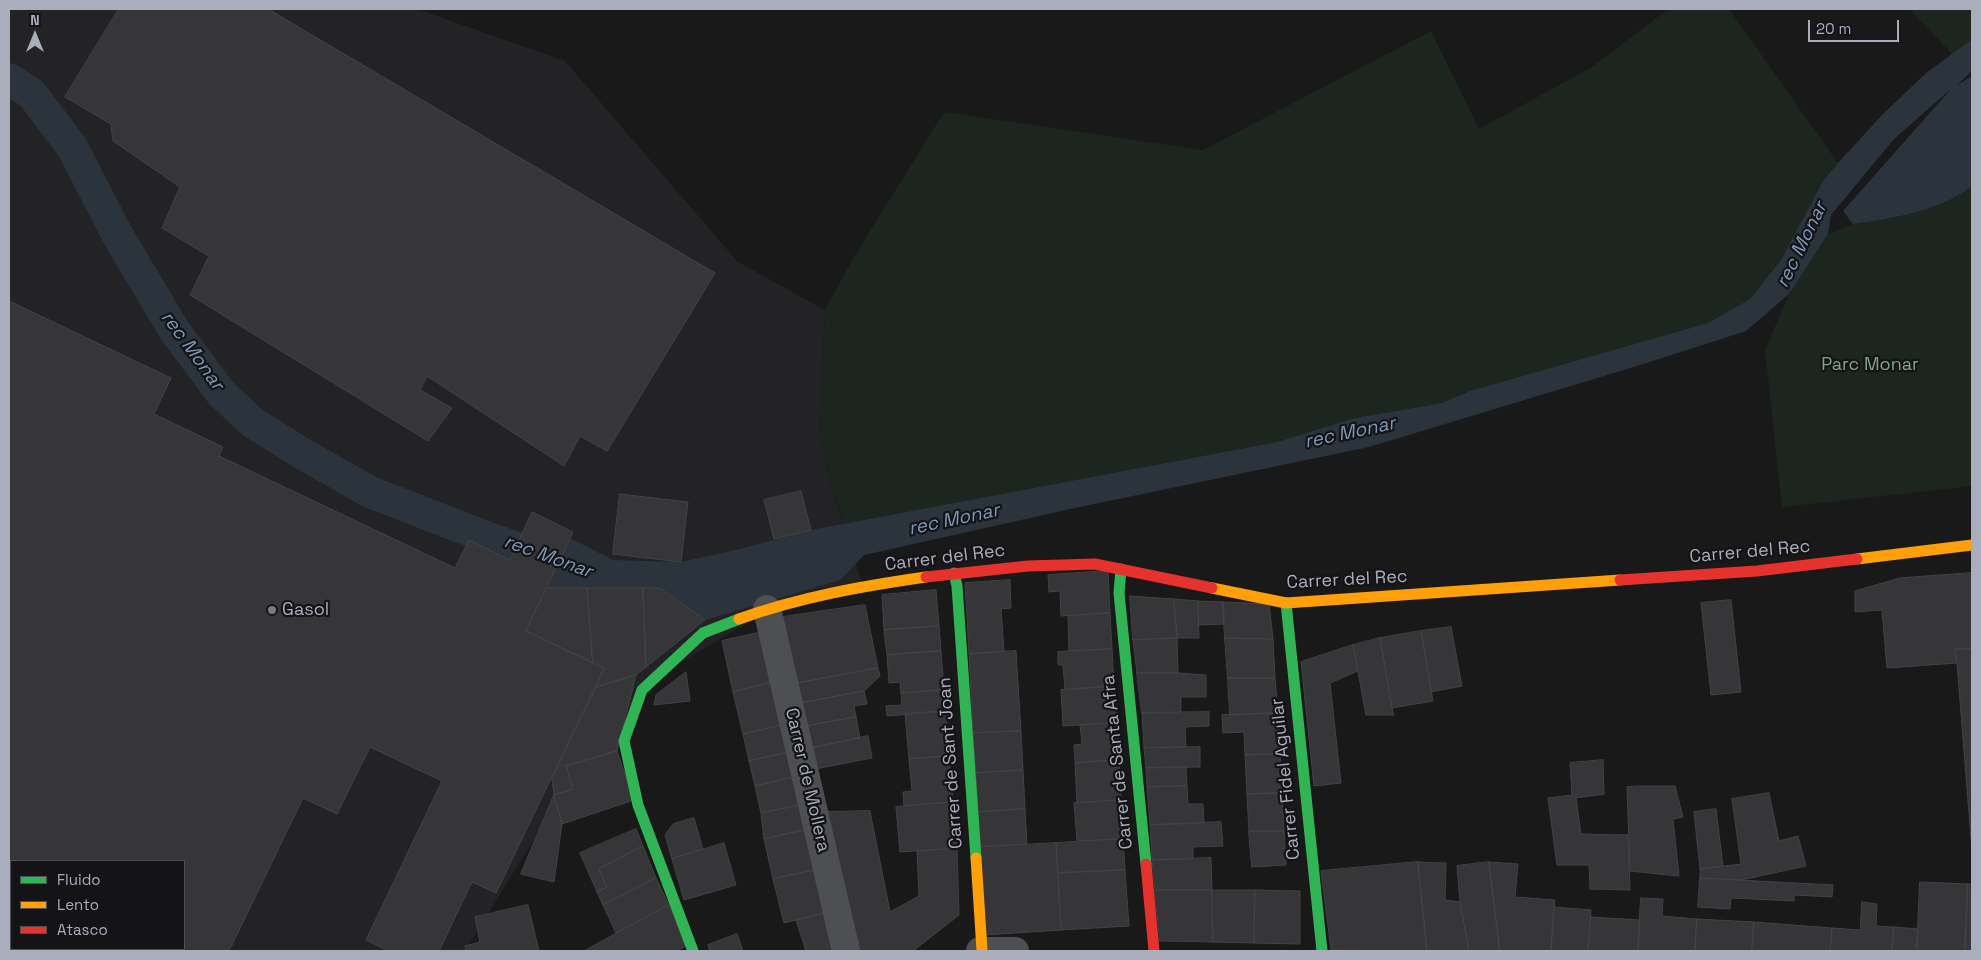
<!DOCTYPE html>
<style>
body{margin:0}
#map{position:relative;width:1981px;height:960px;overflow:hidden;background:#19191a;font-family:"Space Grotesk",sans-serif}
canvas{display:block}
.frame{position:absolute;inset:0;border:10px solid #aaaebc;pointer-events:none}
.legend{position:absolute;left:10px;top:860px;width:175px;height:90px;box-sizing:border-box;background:#141316;border:1px solid #505158;margin:0;padding:6px 9px;list-style:none;font-size:15px;color:#aaaebc}
.legend li{display:flex;align-items:center;gap:10px;height:25px}
.legend b{width:25px;border:1px solid #505158}
.north{position:absolute;left:10px;top:10px;width:50px;height:50px;-webkit-text-stroke:4px #141316;paint-order:stroke;rotate:0deg;font-size:14px;font-weight:700;line-height:20px;text-align:center;color:#aaaebc}
.north::after{content:'';display:block;margin:auto;width:18px;height:22px;background:#aaaebc;clip-path:polygon(50% 0,100% 100%,50% 72%,0 100%)}
.scale{position:absolute;left:1808px;top:20px;width:91px;height:22px;box-sizing:border-box;border:2px solid #aaaebc;border-top:0;padding-left:6px;font-size:15px;line-height:18px;white-space:nowrap;color:#aaaebc;-webkit-text-stroke:4px #141316;paint-order:stroke}
</style>
<div id="map">
<canvas width="1981" height="960"></canvas>
<div class="frame"></div>
<ul class="legend">
<li><b style="height:6px;background:#30b455"></b>Fluido</li>
<li><b style="height:6px;background:#ff9f0a"></b>Lento</li>
<li><b style="height:6px;background:#e5322d"></b>Atasco</li>
</ul>
<div class="north">N</div>
<div class="scale">20 m</div>
</div>
<script>
const ctx = document.querySelector('canvas').getContext('2d');
ctx.lineJoin = 'round';
function paint(path, color) {
  ctx.fillStyle = color;
  ctx.fill(path, 'evenodd');
}
function strokePath(path, color, width, dash) {
  ctx.strokeStyle = color;
  ctx.lineWidth = width;
  ctx.lineCap = dash ? 'butt' : 'round';
  ctx.setLineDash(dash || []);
  ctx.stroke(path);
}
function label(font, color, halo, rows, align = 'center') {
  ctx.font = font + ' "Space Grotesk",sans-serif';
  ctx.lineWidth = 4.5;
  ctx.setLineDash([]);
  ctx.textBaseline = 'middle';
  ctx.strokeStyle = halo;
  ctx.fillStyle = color;
  for (const [text, x, y, turn = 0] of rows) {
    ctx.save();
    ctx.translate(x, y);
    ctx.rotate((+turn || 0) * Math.PI / 180);
    ctx.textAlign = isNaN(turn) ? turn : align;
    if (halo) ctx.strokeText(text, 0, 0);
    ctx.fillText(text, 0, 0);
    ctx.restore();
  }
}
const built = new Path2D(`
 M9 9H417L565 61 738 262 825 310 820 435 829 478 863 586 770 609 647 683 545 822 465 951H9ZM11 861H184V949H11Z`);
const green = new Path2D(`
 M1668 9H1729L1838 163 1823 181 1781 260 1750 299 1708 323 1470 391 1442 403 1355 418 1277 442 844 524 829 478 820 435 825 310 855 255 944 112 1203 150 1431 31 1479 129 1592 67Z
 M1909 9H1972V39L1952 54Z
 M1972 186V486L1782 507 1765 350 1789 294 1828 234 1853 224 1899 217 1936 206Z`);
const water = new Path2D(`
 M1972 39V71L1957 85 1972 76V186C1938 212 1894 218 1853 224L1843 211 1951 89 1894 139 1831 215 1828 234 1789 294 1746 331 1637 366 1369 447 1075 508 864 555 840 580 705 620 660 588H547L570 538 613 560 681 562 740 549 811 530 1277 442 1355 418 1442 403 1470 391 1708 323 1750 299 1781 260 1823 181 1838 163 1882 115 1925 74Z`);
const canal = new Path2D(`
 M9 79 32 94 72 147 118 236 174 330 221 393 252 422 303 454 370 492 486 537 558 562`);
const building = new Path2D(`
 M119 9H268L715 273 607 451 580 436 564 466 427 376 420 390 452 408 428 441 190 295 209 256 162 228 180 187 113 141 111 124 65 97Z
 M9 301 171 378 154 414 223 447 219 456 455 568 469 540 510 560 532 512 573 532 526 631 604 668 496 893 472 882 439 951H389L366 940 442 781 370 747 337 814 303 798 229 951H17L12 949H184V861H11V949L9 947Z
 M801 491 811 530 774 539 764 500Z
 M620 494 688 502 681 562 613 554Z
 M1108 571 1110 613 1061 616 1060 591 1049 592 1048 575Z
 M1972 573V649H1955L1957 663 1887 668 1882 610 1855 612V591L1900 578Z
 M1010 580 1011 608 1001 609 1004 652 969 654 965 583Z
 M547 588H587L593 663 526 631Z
 M587 588H643L646 667 636 675 596 687 604 668 593 663Z
 M643 588H660L705 620 646 667Z
 M936 590 939 626 884 630 882 595Z
 M1130 596 1174 599 1177 638 1133 640Z
 M1174 599 1198 601 1199 638H1177Z
 M1731 600 1741 692 1711 695 1701 603Z
 M1198 601 1223 602 1225 624 1199 625Z
 M1223 602 1269 604 1273 639 1225 638Z
 M865 605 878 668 798 683 783 617Z
 M1110 613 1112 649 1069 651 1068 616Z
 M939 626 941 651 887 655 884 630Z
 M1451 627 1462 686 1431 692 1421 631Z
 M1421 631 1433 701 1392 708 1380 638Z
 M762 632 773 682 733 692 722 641Z
 M1177 638 1178 673H1137L1133 640Z
 M1225 638 1273 639 1275 678H1228Z
 M1380 638 1392 708 1394 715H1366L1353 645Z
 M1353 645 1358 671 1330 683 1341 783 1314 786 1301 662Z
 M1112 649 1114 686 1065 690 1063 665H1058V652Z
 M1955 649H1972V851L1957 663Z
 M941 651 944 690 901 693 900 682 889 683 887 655Z
 M1016 651 1021 731 973 733 969 654Z
 M878 668 880 676 864 691 802 703 798 683Z
 M686 672 690 701 654 705 656 695Z
 M1137 673H1178L1206 675V697H1181V713H1142Z
 M636 675 617 751 566 766 573 789 554 795 552 778 596 687Z
 M1228 678H1275L1278 713 1230 715Z
 M773 682 783 725 743 734 733 692Z
 M1114 686 1117 723 1063 726 1061 690Z
 M944 690 946 711 887 716 886 706 902 705 901 693Z
 M864 691 867 704 854 706 856 717 806 726 802 703Z
 M946 711 949 756 909 759 905 714Z
 M1209 712V726L1185 727 1186 747 1144 748 1142 713Z
 M1278 713 1280 754 1245 755 1244 732 1223 733 1222 715Z
 M856 717 860 738 811 748 806 726Z
 M1117 723 1119 760 1075 763 1074 745 1082 744 1080 725Z
 M783 725 789 752 749 761 743 734Z
 M1021 731 1023 770 976 773 973 733Z
 M868 736 872 758 815 769 811 748Z
 M1200 747V767L1146 768 1144 748Z
 M617 751 634 800 562 824 554 795 573 789 566 766Z
 M789 752 795 777 755 786 749 761Z
 M1280 754 1282 793 1247 794 1245 755Z
 M949 756 953 802 904 806 903 792 912 791 909 759Z
 M1119 760 1121 800 1077 803 1075 763Z
 M1603 760 1604 794 1576 798 1581 834 1628 835 1630 890 1590 889 1589 865H1557L1548 798 1572 795 1570 763Z
 M1186 767 1187 786 1147 787 1146 768Z
 M1023 770 1025 809 978 812 976 773Z
 M795 777 801 805 761 813 755 786Z
 M1187 786 1188 804H1203L1204 823 1150 825 1147 787Z
 M1639 786H1675L1683 817 1673 819 1679 876 1630 871 1627 787Z
 M1282 793 1284 831H1249L1247 794Z
 M1769 793 1779 841 1798 836 1806 866 1741 880 1700 878V869L1741 864 1732 799Z
 M554 795 562 824 554 882 521 874Z
 M1121 800 1123 839 1077 841 1074 803Z
 M953 802 957 848 900 852 896 807Z
 M801 805 809 829 764 839 761 813Z
 M1025 809 1027 844 980 847 978 812Z
 M1716 809 1723 866 1700 869 1694 812Z
 M870 811 890 912 919 896 917 851 957 848 959 915 913 951H860L827 812Z
 M694 818 703 849 672 859 665 835 673 824Z
 M1221 822 1223 846 1193 847V859L1152 860 1150 825Z
 M636 829 643 846 599 869 607 887 597 892 580 853Z
 M809 829 819 869 773 879 764 839Z
 M1249 831H1284L1286 865 1252 867Z
 M1123 839 1125 870 1058 873 1056 843Z
 M724 843 736 885 684 900 672 859Z
 M1056 843 1061 930 985 935 980 847Z
 M643 846 656 878 603 905 597 892 607 887 599 869Z
 M1211 858 1212 890H1155L1152 860Z
 M1418 862 1446 863 1445 900 1460 902 1469 951H1427Z
 M1418 862 1427 951 1331 950 1321 871Z
 M1489 862 1518 864 1515 897 1555 900 1551 951H1500Z
 M1489 862 1500 951H1469L1460 902 1457 866Z
 M819 869 829 912 784 923 773 879Z
 M1125 870 1129 926 1061 930 1058 873Z
 M656 878 669 905 616 933 603 905Z
 M1700 878 1833 885 1832 897 1794 895V901L1731 898 1730 909 1698 907Z
 M1920 882 1968 884 1965 951H1917Z
 M1968 884H1972V951H1965Z
 M1155 890H1212L1213 942 1160 941Z
 M1212 890H1255L1254 943 1213 942Z
 M1255 890 1300 891V944L1254 943Z
 M1641 898 1663 899 1662 916 1697 919 1695 951H1638Z
 M1862 902 1877 904 1876 926 1894 927 1892 951H1830L1832 928 1860 930Z
 M528 905 539 951H466L465 946 480 942 475 917Z
 M669 905 686 946 676 951H584Z
 M1554 907 1591 910 1588 951H1551Z
 M829 912 839 951H806L796 920Z
 M1591 917 1640 920 1638 951H1588Z
 M1697 919 1754 922 1752 951H1695Z
 M1754 922 1832 928 1830 951H1752Z
 M1894 927 1918 929 1917 951H1892Z
 M737 934 743 951H710L708 945Z`);
const street = new Path2D(`
 M767 609 846 951
 M980 951H1015`);
const fast = new Path2D(`
 M1121 569 1119 593 1146 864
 M954 573 957 586 976 858
 M1286 603 1322 951
 M693 951 638 805 624 741 642 690 703 633 739 619`);
const slow = new Path2D(`
 M1857 559 1972 545
 M1212 588 1286 603 1620 580
 M739 619C800 597 863 586 926 577
 M976 858 982 950`);
const jam = new Path2D(`
 M926 577 1028 566 1095 564 1212 588
 M1620 580 1757 571 1857 559
 M1146 864 1154 951`);
const markers = [
 [272,610,5,"#777a83"]
];
const parkNames = [
 ["Parc Monar",1870,365]
];
const streetNames = [
 ["Carrer del Rec",1750,552,-5],
 ["Carrer del Rec",945,558,-7],
 ["Carrer del Rec",1347,580,-3],
 ["Carrer de Santa Afra",1118,762,-96],
 ["Carrer de Sant Joan",951,763,-94],
 ["Carrer Fidel Aguilar",1286,779,-96],
 ["Carrer de Mollera",807,780,77]
];
const poiNames = [
 ["Gasol",282,610]
];
const waterNames = [
 ["rec Monar",1802,245,-64],
 ["rec Monar",192,351,54],
 ["rec Monar",1350,433,-12],
 ["rec Monar",954,520,-12],
 ["rec Monar",548,557,20]
];
paint(built, '#232326');
paint(green, '#1d251f');
paint(water, '#2b333d');
strokePath(canal, '#2b333d', 32);
paint(building, '#363638');
strokePath(building, '#424346', 1);
strokePath(street, '#4d4f53', 28);
strokePath(fast, '#30b455', 11);
strokePath(slow, '#ff9f0a', 11);
strokePath(jam, '#e5322d', 11);
for (const [x, y, r, color] of markers) {
  const dot = new Path2D();
  dot.arc(x, y, r, 0, 2 * Math.PI);
  ctx.fillStyle = color;
  ctx.fill(dot);
  strokePath(dot, '#141316', 2);
}
label('18px', '#7fa884', '#141316', parkNames);
label('18px', '#aaaebc', '#141316', streetNames);
label('18px', '#aaaebc', '#141316', poiNames, 'left');
label('italic 19px', '#7e9aba', '#141316', waterNames);
</script>
